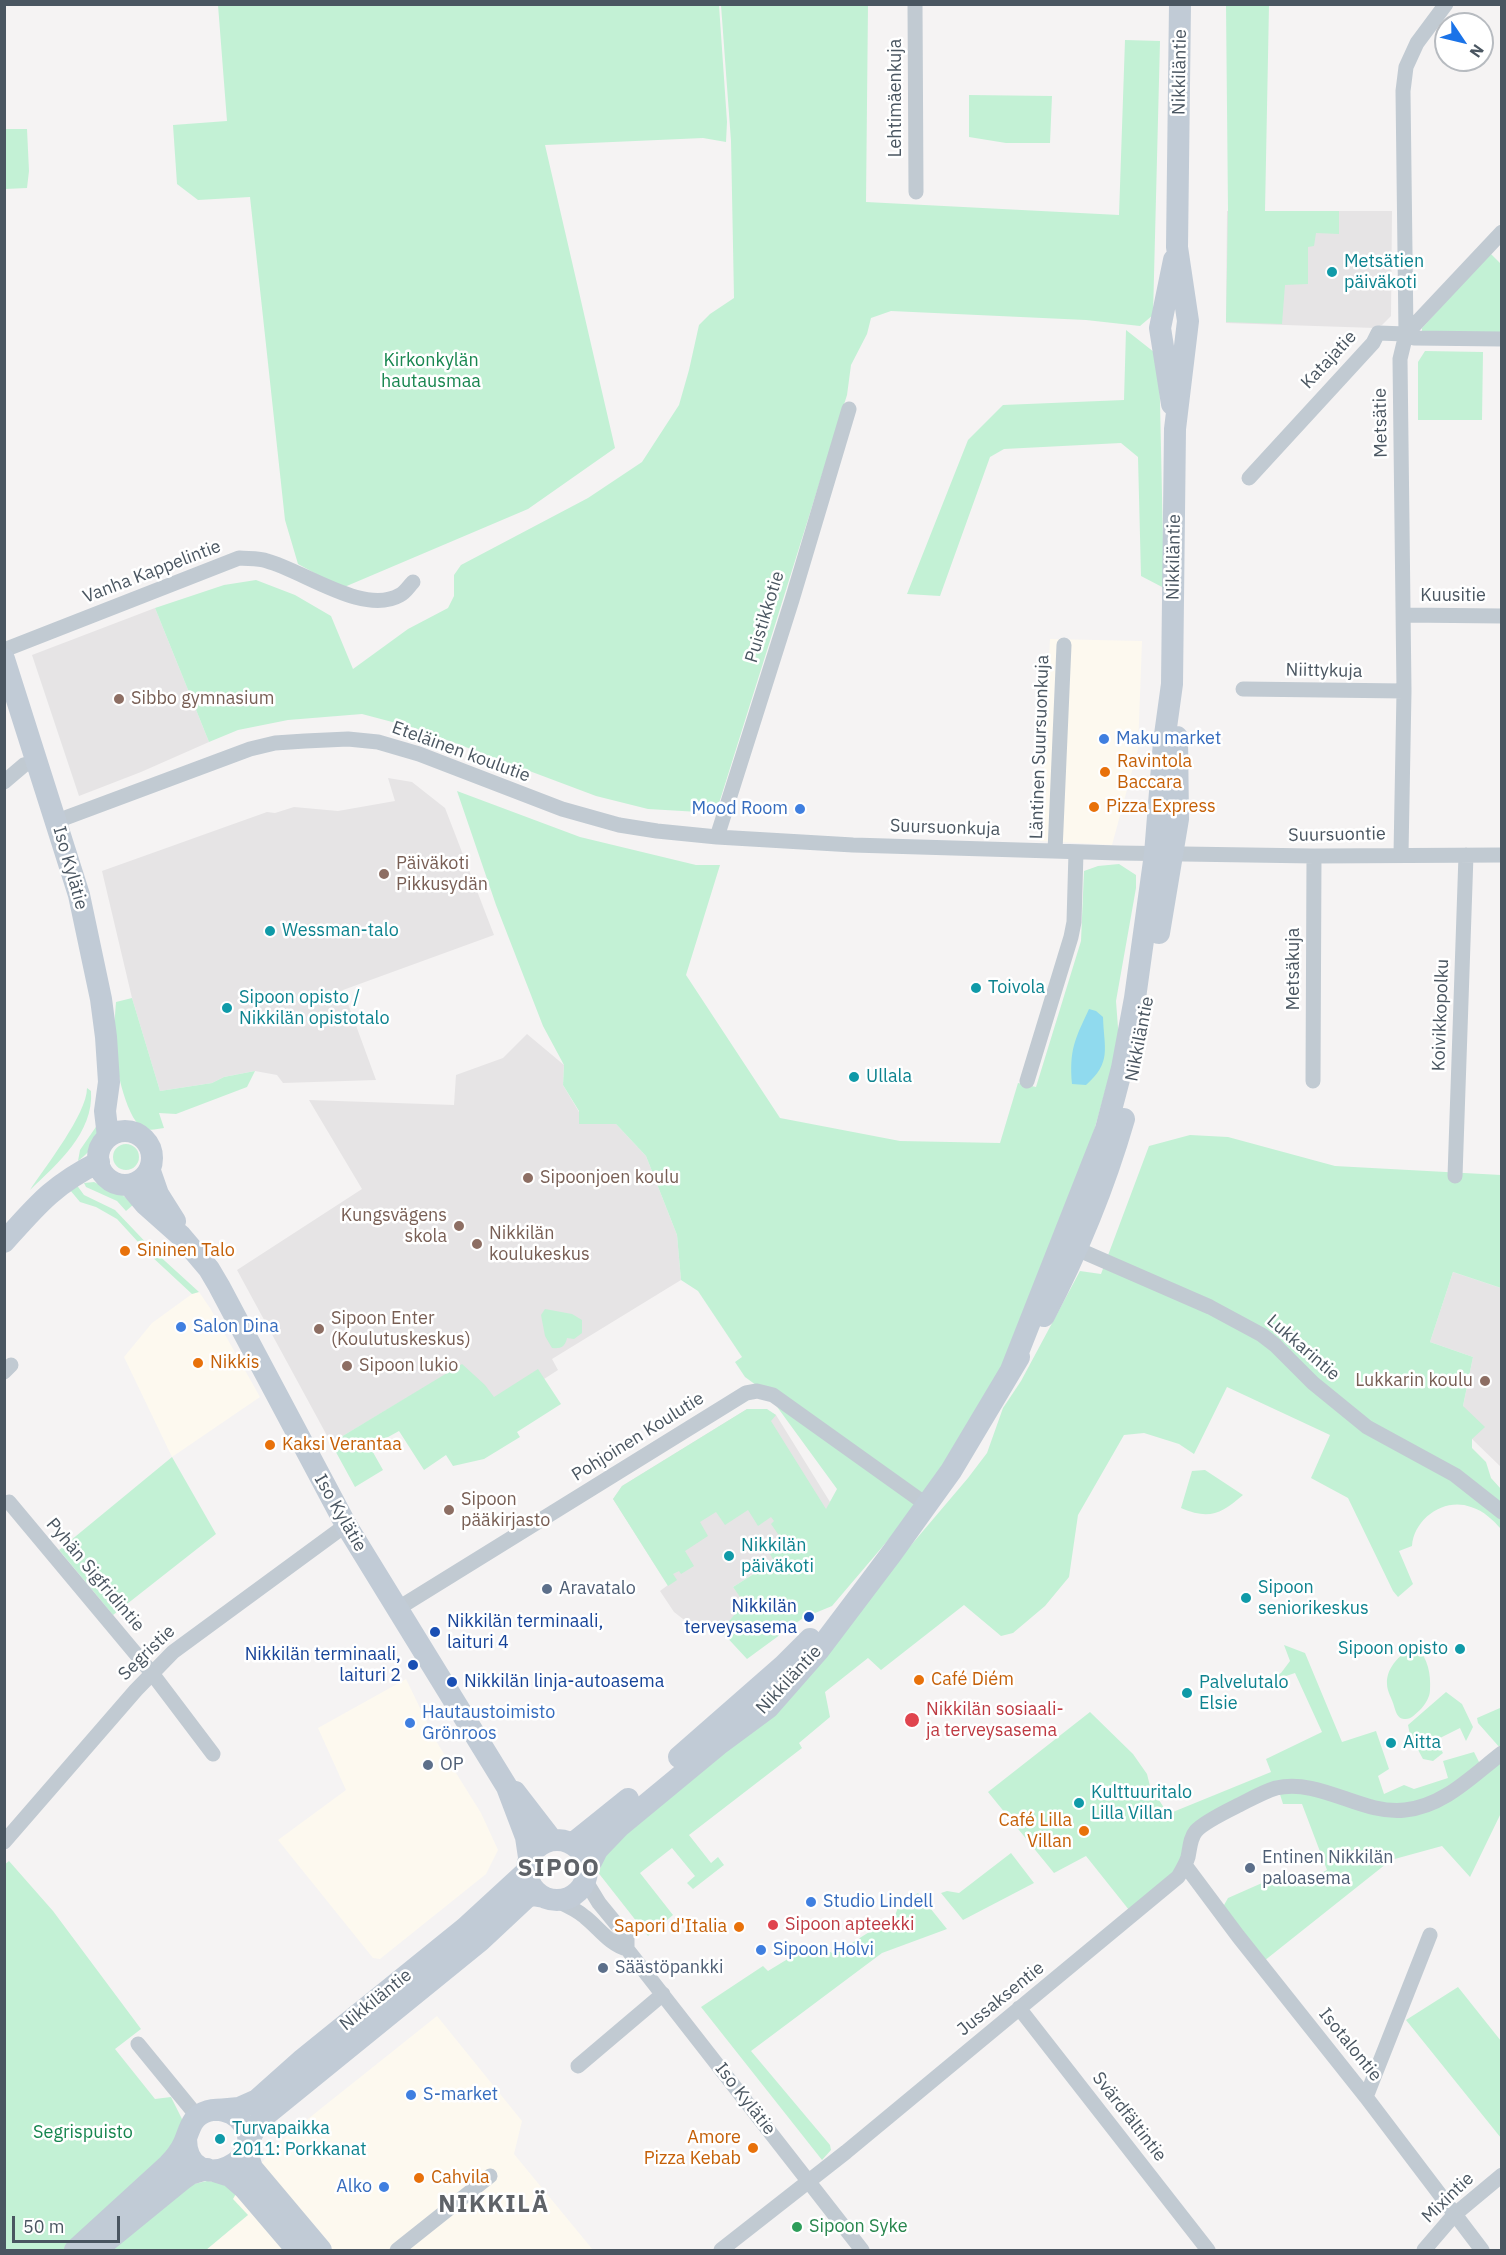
<!DOCTYPE html>
<meta charset="utf-8">
<style>
body{margin:0}
#map{position:relative;width:1506px;height:2255px;overflow:hidden;background:#f5f3f3;font-family:"IBM Plex Sans",sans-serif}
canvas{display:block}
.frame{position:absolute;inset:0;border:6px solid #4a5661;pointer-events:none}
.north{position:absolute;left:1434px;top:12px;width:60px;height:60px;box-sizing:border-box;background:#fff;border:2px solid #b7bbc0;border-radius:50%;rotate:125deg;font-size:16px;font-weight:700;line-height:24px;text-align:center;color:#4a5661}
.north::after{content:'';display:block;margin:auto;width:21px;height:27px;background:#1a73e8;clip-path:polygon(50% 0,100% 100%,50% 72%,0 100%)}
.scale{position:absolute;left:12px;top:2216px;width:108px;height:27px;box-sizing:border-box;border:3px solid #4a5661;border-top:0;padding-left:8px;font-size:18px;line-height:21px;white-space:nowrap;color:#4a5661;-webkit-text-stroke:4px #fff;paint-order:stroke}
</style>
<div id="map">
<canvas width="1506" height="2255"></canvas>
<div class="frame"></div>
<div class="north">N</div>
<div class="scale">50 m</div>
</div>
<script>
const ctx = document.querySelector('canvas').getContext('2d');
ctx.lineJoin = 'round';
function paint(path, color) {
  ctx.fillStyle = color;
  ctx.fill(path, 'evenodd');
}
function strokePath(path, color, width, dash) {
  ctx.strokeStyle = color;
  ctx.lineWidth = width;
  ctx.lineCap = dash ? 'butt' : 'round';
  ctx.setLineDash(dash || []);
  ctx.stroke(path);
}
function label(font, color, halo, rows, align = 'center') {
  ctx.font = font + ' "IBM Plex Sans",sans-serif';
  ctx.lineWidth = 5;
  ctx.setLineDash([]);
  ctx.textBaseline = 'middle';
  ctx.strokeStyle = halo;
  ctx.fillStyle = color;
  for (const [text, x, y, turn = 0] of rows) {
    ctx.save();
    ctx.translate(x, y);
    ctx.rotate((+turn || 0) * Math.PI / 180);
    ctx.textAlign = isNaN(turn) ? turn : align;
    if (halo) ctx.strokeText(text, 0, 0);
    ctx.fillText(text, 0, 0);
    ctx.restore();
  }
}
const commercial = new Path2D(`
 M1050 639 1142 641 1138 749 1112 845 1040 841Z
 M199 1292 210 1308 260 1397 172 1457 124 1357 152 1323 192 1294Z
 M406 1679 436 1741 481 1813 498 1850 486 1874 380 1959 373 1958 278 1840 346 1790 318 1728Z
 M437 2016 522 2121 514 2154 593 2250H206L247 2215 232 2198 279 2142Z`);
const education = new Path2D(`
 M1227 211H1392L1391 316 1382 325 1375 328 1226 323Z
 M155 608 209 742 141 772 79 796 32 655Z
 M388 778 412 782 445 808 494 935 343 990 376 1080 283 1083 277 1075 255 1071 224 1077 212 1083 160 1091 132 998 102 871 267 812 275 813 294 807 338 811 395 801Z
 M527 1034 564 1065 563 1085 579 1112 616 1124 646 1156 677 1235 681 1280 552 1359 558 1370 496 1410 462 1365 331 1443 237 1270 362 1189 309 1100 454 1105 456 1075 503 1058Z
 M1453 1272 1501 1288V1467L1472 1439 1463 1406 1473 1357 1430 1342Z
 M747 1409H766L776 1415 830 1502 827 1509 766 1547 775 1560 733 1587 745 1603 721 1631 683 1619 674 1612 660 1591 668 1585 613 1499 622 1486Z`);
const green = new Path2D(`
 M218 5H719L727 122 726 142 703 138 545 145 615 448 528 509 342 588 298 564 285 520 250 197 198 200 177 184 173 125 227 121Z
 M721 5H868L866 202 1119 215 1125 40 1160 41 1153 315 1140 326 1086 320 891 311 871 318 867 334 851 365 847 395 716 813 648 809 596 796 415 728 362 714 288 720 238 730 209 742 155 608 224 585 256 580 295 595 331 616 353 669 408 629 448 608 454 596V575L461 565 588 498 642 462 679 405 689 370 699 325 710 314 734 298 731 141Z
 M1226 5H1269L1265 211H1339V234L1316 233 1314 246 1308 247V284L1285 285 1282 324 1226 322 1228 211Z
 M969 95 1052 96 1050 143H1006L969 137Z
 M5 129H27L29 171 27 188 5 189Z
 M1490 253 1501 264V335L1422 336V328Z
 M1126 330 1159 356 1164 588 1141 576 1138 457 1121 443 1004 449 990 457 940 596 907 594 968 440 1003 405 1124 400Z
 M1425 351 1483 352 1482 420H1418V362Z
 M457 791 580 837 696 865H720L686 975 780 1118 900 1141 1000 1143 1018 1083 1036 1087 1081 941 1084 871 1098 866 1119 864 1136 875V888L1116 1001 1119 1041 1094 1131 1014 1344 956 1446 895 1532 832 1606 803 1618 747 1659 721 1631 744 1603 733 1587 774 1561 766 1547 788 1533 780 1537 771 1524 774 1521 771 1517 758 1526 748 1510 725 1525 716 1512 700 1522 708 1536 685 1551 694 1566 681 1574 679 1571 673 1574 677 1580 668 1586 613 1499 622 1486 747 1409H767L776 1415 771 1421 826 1509 837 1489 767 1393 745 1377 735 1362 742 1357 698 1291 681 1280 677 1235 646 1156 616 1124H579V1111L563 1085 564 1065 543 1026 496 905Z
 M132 998 160 1091 212 1083 224 1077 255 1071 247 1087 176 1114 159 1113 164 1128C156 1129 149 1132 142 1127 125 1117 114 1059 114 1040 114 1027 115 1015 116 1002Z
 M87 1088 91 1091C94 1133 57 1164 30 1190 45 1167 87 1114 87 1088Z
 M100 1121C100 1138 93 1150 78 1161L80 1150Z
 M1190 1135 1228 1137 1335 1166 1501 1175V1288L1453 1272 1430 1342 1473 1357 1463 1406 1485 1427 1472 1439V1448L1486 1462 1491 1478 1501 1489V1529C1493 1520 1484 1511 1471 1507 1445 1497 1414 1518 1412 1546L1399 1551 1413 1584 1398 1597 1393 1591 1348 1498 1311 1478 1330 1435 1227 1387 1194 1454 1179 1444 1144 1433 1124 1435 1078 1515 1069 1577 1045 1606 1013 1633 1001 1636 964 1605 881 1670 868 1658 825 1692 830 1717 799 1743 802 1748 689 1835 711 1863 718 1857 724 1865 693 1889 687 1883 695 1876 672 1848 640 1873 673 1915 648 1936 593 1866 912 1544 968 1478 987 1453 1003 1408 1021 1381 1080 1271 1101 1274 1149 1146Z
 M113 1157a13 13 0 1 1 26 0a13 13 0 1 1-26 0Z
 M94 1182 122 1195 134 1204 126 1211 117 1201 86 1187 84 1183Z
 M76 1184 84 1195 115 1210 154 1251 199 1292 192 1294 150 1255 117 1219 96 1207 80 1202 70 1190Z
 M545 1309 572 1314 582 1320V1333L574 1339 567 1338C565 1347 561 1349 552 1348L545 1336 541 1315Z
 M462 1364 485 1385 494 1397 538 1369 561 1404 517 1432 520 1437 484 1459 453 1466 446 1455 424 1470 399 1431 370 1447 383 1470 355 1487 331 1443Z
 M172 1457 216 1534 113 1615 59 1550Z
 M1205 1470 1243 1495C1221 1514 1209 1520 1181 1508L1192 1471Z
 M1284 1645 1305 1653 1342 1742 1376 1731 1389 1769 1378 1776 1384 1794 1404 1785 1414 1789 1448 1778 1443 1761 1474 1752 1482 1768 1501 1753V1813L1470 1877 1442 1846 1391 1860 1264 1961 1220 1912 1228 1898 1287 1872 1296 1887 1327 1870 1302 1804H1283L1278 1788 1197 1829 1185 1865 1133 1915 1086 1856 1054 1873 988 1792 1090 1712 1133 1754 1147 1774 1150 1786 1168 1814 1271 1772 1266 1759 1322 1732 1295 1673 1277 1679 1275 1676 1281 1673 1290 1661Z
 M1417 1647C1428 1659 1431 1674 1430 1690 1430 1697 1425 1705 1420 1710 1415 1714 1411 1720 1404 1719 1397 1718 1396 1712 1394 1706 1392 1699 1387 1691 1387 1684 1386 1667 1402 1651 1417 1647Z
 M1446 1692 1462 1704 1473 1727 1466 1741 1460 1728 1436 1740 1443 1753 1433 1761 1423 1759 1410 1735 1408 1725Z
 M1500 1708 1501 1710V1749L1478 1723 1477 1718Z
 M1011 1853 1034 1883 963 1920 941 1893 947 1891 959 1893Z
 M9 1861 53 1911 141 2029 115 2049 155 2099 171 2097 184 2123 177 2146 66 2250H5L4 1865Z
 M918 1893 947 1929 882 1953 751 2051 830 2145 831 2150 822 2160 701 2007 763 1966 768 1971 814 1943 834 1954 895 1916 898 1907Z
 M1458 1987 1501 2041V2138L1406 2020Z
 M207 2181 222 2183 237 2192 233 2199 248 2215 206 2250H105L185 2186Z`);
const water = new Path2D(`
 M1089 1009 1096 1011 1103 1017C1104 1049 1112 1062 1086 1085L1072 1084C1069 1050 1075 1039 1089 1009Z`);
const street = new Path2D(`
 M915 4 916 192
 M1406 334 1502 232
 M1249 478 1373 343 1378 333 1406 334 1414 338 1502 339
 M1404 615 1502 616
 M4 650 239 558C248 559 259 558 267 561 304 571 364 616 400 595 405 593 409 586 413 582
 M1243 689 1404 691
 M4 782 24 765 37 761
 M57 821 250 749 275 743 305 741 348 739 378 742 419 754 562 809 619 825 657 831 717 837 853 845 1119 853 1314 856 1502 855
 M717 837 792 600 849 409
 M1055 851 1064 645
 M1401 854 1404 691 1400 359 1406 334 1403 91 1406 67 1417 43 1446 4
 M1027 1081 1071 937 1074 922 1076 852
 M1313 1081 1314 856
 M1455 1176 1466 855
 M1070 1246 1210 1307 1262 1335 1275 1345 1313 1383 1367 1427 1455 1475 1502 1512
 M4 1372 11 1365
 M9 1502 151 1672 213 1754
 M397 1609 746 1393 757 1391 773 1395 927 1505
 M4 1842 136 1690 173 1652 346 1525
 M1185 1865 1238 1936 1366 2097 1482 2250
 M585 1880 599 1903 627 1937V1949
 M555 1900C566 1905 576 1909 585 1917 599 1928 609 1944 627 1949L862 2250
 M1019 2008 1208 2250
 M138 2044 197 2116
 M578 2066 663 1994
 M1366 2097 1430 1935
 M397 2250 490 2176
 M721 2250 846 2152 1178 1877C1182 1870 1186 1864 1188 1857 1190 1848 1190 1838 1196 1831 1204 1822 1227 1811 1239 1805 1251 1799 1263 1792 1276 1788 1321 1778 1361 1815 1405 1810 1444 1806 1472 1776 1502 1753
 M1424 2250 1454 2215 1502 2175`);
const secondary = new Path2D(`
 M1172 404 1160 328 1174 260
 M4 659 79 895 101 999 106 1037 109 1082 105 1111 108 1137
 M1159 933 1178 819 1177 737
 M98 1158a27 27 0 1 1 54 0a27 27 0 1 1-54 0Z
 M150 1171 158 1194 175 1221
 M129 1185 145 1204 181 1236 209 1269 219 1286 346 1525 507 1787 526 1837 529 1857
 M4 1242C37 1205 53 1185 99 1162
 M1044 1316C1077 1253 1104 1188 1124 1119
 M1011 1370 1106 1129 1122 1068 1135 998 1155 854 1164 742 1172 684 1175 429 1188 321 1177 247 1180 4
 M679 1757 784 1665 810 1639
 M515 1792 552 1840
 M527 1870a30 30 0 1 1 60 0a30 30 0 1 1-60 0Z
 M572 1844 628 1799
 M586 1872 597 1850 620 1826 718 1745 768 1708 818 1651 892 1553 951 1471 1019 1357
 M217 2110 239 2108 257 2100 303 2059 465 1928 527 1871
 M247 2144 258 2123 267 2114 480 1941 526 1898 532 1895 544 1897
 M246 2150 252 2168 321 2250
 M214 2171 230 2176 245 2189 297 2250
 M75 2250 168 2165C175 2158 180 2152 184 2143 190 2129 191 2116 208 2111 218 2108 230 2111 238 2118 279 2159 187 2201 186 2139
 M96 2250 183 2179 190 2174 207 2169`);
const markers = [
 [1332,272,6,"#0f9aa8"],
 [119,699,6,"#8d6e63"],
 [1104,739,6,"#3f7fe0"],
 [1105,772,6,"#e8710a"],
 [1094,807,6,"#e8710a"],
 [800,809,6,"#3f7fe0"],
 [384,874,6,"#8d6e63"],
 [270,931,6,"#0f9aa8"],
 [976,988,6,"#0f9aa8"],
 [227,1008,6,"#0f9aa8"],
 [854,1077,6,"#0f9aa8"],
 [528,1178,6,"#8d6e63"],
 [459,1226,6,"#8d6e63"],
 [477,1244,6,"#8d6e63"],
 [125,1251,6,"#e8710a"],
 [181,1327,6,"#3f7fe0"],
 [319,1329,6,"#8d6e63"],
 [198,1363,6,"#e8710a"],
 [347,1366,6,"#8d6e63"],
 [1485,1381,6,"#8d6e63"],
 [270,1445,6,"#e8710a"],
 [449,1510,6,"#8d6e63"],
 [729,1556,6,"#0f9aa8"],
 [547,1589,6,"#5c6f8a"],
 [1246,1598,6,"#0f9aa8"],
 [809,1617,6,"#1a4fb4"],
 [435,1632,6,"#1a4fb4"],
 [1460,1649,6,"#0f9aa8"],
 [413,1665,6,"#1a4fb4"],
 [919,1680,6,"#e8710a"],
 [452,1682,6,"#1a4fb4"],
 [1187,1693,6,"#0f9aa8"],
 [912,1720,8,"#e0444e"],
 [410,1723,6,"#3f7fe0"],
 [1391,1743,6,"#0f9aa8"],
 [428,1765,6,"#5c6f8a"],
 [1079,1803,6,"#0f9aa8"],
 [1084,1831,6,"#e8710a"],
 [1250,1868,6,"#5c6f8a"],
 [811,1902,6,"#3f7fe0"],
 [773,1925,6,"#e0444e"],
 [739,1927,6,"#e8710a"],
 [761,1950,6,"#3f7fe0"],
 [603,1968,6,"#5c6f8a"],
 [411,2095,6,"#3f7fe0"],
 [220,2139,6,"#0f9aa8"],
 [753,2148,6,"#e8710a"],
 [419,2178,6,"#e8710a"],
 [384,2187,6,"#3f7fe0"],
 [797,2227,6,"#2e9e5b"]
];
const streetNames = [
 ["Nikkiläntie",1180,72,-89],
 ["Lehtimäenkuja",896,98,-90],
 ["Katajatie",1329,360,-47],
 ["Metsätie",1381,423,-91],
 ["Nikkiläntie",1174,557,-89],
 ["Vanha Kappelintie",152,572,-21],
 ["Kuusitie",1453,596],
 ["Puistikkotie",765,617,-73],
 ["Niittykuja",1324,671,1],
 ["Läntinen Suursuonkuja",1040,747,-88],
 ["Eteläinen koulutie",461,752,20],
 ["Suursuonkuja",945,828,2],
 ["Suursuontie",1337,835,-1],
 ["Iso Kylätie",70,868,74],
 ["Metsäkuja",1294,969,-90],
 ["Koivikkopolku",1441,1015,-88],
 ["Nikkiläntie",1140,1039,-79],
 ["Lukkarintie",1303,1348,41],
 ["Pohjoinen Koulutie",638,1437,-32],
 ["Iso Kylätie",340,1513,60],
 ["Pyhän Sigfridintie",95,1575,50],
 ["Segristie",147,1653,-44],
 ["Nikkiläntie",789,1680,-47],
 ["Jussaksentie",1001,1999,-39],
 ["Nikkiläntie",376,2000,-39],
 ["Isotalontie",1350,2045,51],
 ["Iso Kylätie",745,2099,52],
 ["Svärdfältintie",1129,2117,52],
 ["Mixintie",1448,2198,-44]
];
const cultureNames = [
 ["Metsätien",1344,262],
 ["päiväkoti",1344,283],
 ["Wessman-talo",282,931],
 ["Toivola",988,988],
 ["Sipoon opisto /",239,998],
 ["Nikkilän opistotalo",239,1019],
 ["Ullala",866,1077],
 ["Nikkilän",741,1546],
 ["päiväkoti",741,1567],
 ["Sipoon",1258,1588],
 ["seniorikeskus",1258,1609],
 ["Sipoon opisto",1448,1649,"right"],
 ["Palvelutalo",1199,1683],
 ["Elsie",1199,1704],
 ["Aitta",1403,1743],
 ["Kulttuuritalo",1091,1793],
 ["Lilla Villan",1091,1814],
 ["Turvapaikka",232,2129],
 ["2011: Porkkanat",232,2150]
];
const parkNames = [
 ["Kirkonkylän",431,361],
 ["hautausmaa",431,382],
 ["Segrispuisto",83,2133]
];
const educationNames = [
 ["Sibbo gymnasium",131,699],
 ["Päiväkoti",396,864],
 ["Pikkusydän",396,885],
 ["Sipoonjoen koulu",540,1178],
 ["Kungsvägens",447,1216,"right"],
 ["skola",447,1237,"right"],
 ["Nikkilän",489,1234],
 ["koulukeskus",489,1255],
 ["Sipoon Enter",331,1319],
 ["(Koulutuskeskus)",331,1340],
 ["Sipoon lukio",359,1366],
 ["Lukkarin koulu",1473,1381,"right"],
 ["Sipoon",461,1500],
 ["pääkirjasto",461,1521]
];
const shopNames = [
 ["Maku market",1116,739],
 ["Mood Room",788,809,"right"],
 ["Salon Dina",193,1327],
 ["Hautaustoimisto",422,1713],
 ["Grönroos",422,1734],
 ["Studio Lindell",823,1902],
 ["Sipoon Holvi",773,1950],
 ["S-market",423,2095],
 ["Alko",372,2187,"right"]
];
const foodNames = [
 ["Ravintola",1117,762],
 ["Baccara",1117,783],
 ["Pizza Express",1106,807],
 ["Sininen Talo",137,1251],
 ["Nikkis",210,1363],
 ["Kaksi Verantaa",282,1445],
 ["Café Diém",931,1680],
 ["Café Lilla",1072,1821,"right"],
 ["Villan",1072,1842,"right"],
 ["Sapori d'Italia",727,1927,"right"],
 ["Amore",741,2138,"right"],
 ["Pizza Kebab",741,2159,"right"],
 ["Cahvila",431,2178]
];
const serviceNames = [
 ["Aravatalo",559,1589],
 ["OP",440,1765],
 ["Entinen Nikkilän",1262,1858],
 ["paloasema",1262,1879],
 ["Säästöpankki",615,1968]
];
const transitNames = [
 ["Nikkilän",797,1607],
 ["terveysasema",797,1628],
 ["Nikkilän terminaali,",447,1622,"left"],
 ["laituri 4",447,1643,"left"],
 ["Nikkilän terminaali,",401,1655],
 ["laituri 2",401,1676],
 ["Nikkilän linja-autoasema",464,1682,"left"]
];
const healthNames = [
 ["Nikkilän sosiaali-",926,1710],
 ["ja terveysasema",926,1731],
 ["Sipoon apteekki",785,1925]
];
const leisureNames = [
 ["Sipoon Syke",809,2227]
];
const districtNames = [
 ["SIPOO",559,1869],
 ["NIKKILÄ",494,2205]
];
paint(commercial, '#fdf9ef');
paint(education, '#e6e4e5');
paint(green, '#c3f1d5');
paint(water, '#90daee');
strokePath(street, '#c1cad2', 15);
strokePath(secondary, '#c1cbd6', 22);
for (const [x, y, r, color] of markers) {
  const dot = new Path2D();
  dot.arc(x, y, r, 0, 2 * Math.PI);
  ctx.fillStyle = color;
  ctx.fill(dot);
  strokePath(dot, '#fff', 2);
}
label('18px', '#4a5661', '#fff', streetNames);
label('18px', '#0d838f', '#fff', cultureNames, 'left');
label('18px', '#17864f', '#fff', parkNames);
label('18px', '#785e54', '#fff', educationNames, 'left');
label('18px', '#366cbe', '#fff', shopNames, 'left');
label('18px', '#c56008', '#fff', foodNames, 'left');
label('18px', '#4e5e75', '#fff', serviceNames, 'left');
label('18px', '#164399', '#fff', transitNames, 'right');
label('18px', '#be3a42', '#fff', healthNames, 'left');
label('18px', '#27864d', '#fff', leisureNames, 'left');
ctx.letterSpacing = '1.5px';
label('bold 24px', '#5f6368', '#fff', districtNames);
ctx.letterSpacing = '0px';
</script>
